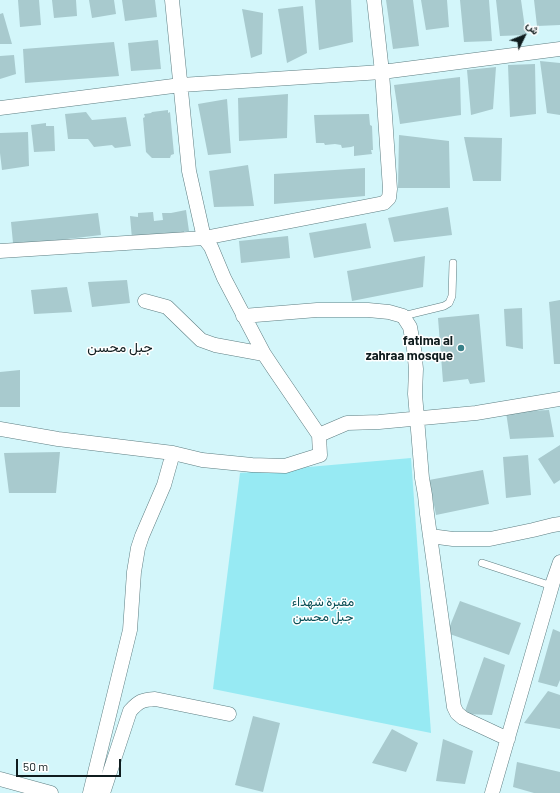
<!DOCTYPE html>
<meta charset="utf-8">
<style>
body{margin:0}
#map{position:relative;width:560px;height:793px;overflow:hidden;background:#d3f6fa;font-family:Barlow,Vazirmatn,sans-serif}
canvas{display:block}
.north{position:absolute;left:504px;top:16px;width:40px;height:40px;-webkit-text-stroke:3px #fff;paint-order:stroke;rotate:47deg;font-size:11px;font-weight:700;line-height:16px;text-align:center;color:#0f1c1e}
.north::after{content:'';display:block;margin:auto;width:14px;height:18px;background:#0f1c1e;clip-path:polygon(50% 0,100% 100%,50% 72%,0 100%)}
.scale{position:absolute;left:16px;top:759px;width:105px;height:18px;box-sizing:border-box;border:2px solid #0f1c1e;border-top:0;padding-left:5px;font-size:12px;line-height:14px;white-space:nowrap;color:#0f1c1e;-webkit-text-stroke:3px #fff;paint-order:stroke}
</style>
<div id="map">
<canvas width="560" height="793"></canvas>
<div class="north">ش</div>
<div class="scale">50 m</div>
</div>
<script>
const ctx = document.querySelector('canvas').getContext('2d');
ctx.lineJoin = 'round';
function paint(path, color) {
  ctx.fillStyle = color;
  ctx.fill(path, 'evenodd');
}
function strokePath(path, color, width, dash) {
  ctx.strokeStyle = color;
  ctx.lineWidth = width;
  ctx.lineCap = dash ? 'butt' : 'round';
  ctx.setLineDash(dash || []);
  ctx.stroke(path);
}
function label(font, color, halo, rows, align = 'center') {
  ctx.font = font + ' Barlow,Vazirmatn,sans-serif';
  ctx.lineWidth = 3;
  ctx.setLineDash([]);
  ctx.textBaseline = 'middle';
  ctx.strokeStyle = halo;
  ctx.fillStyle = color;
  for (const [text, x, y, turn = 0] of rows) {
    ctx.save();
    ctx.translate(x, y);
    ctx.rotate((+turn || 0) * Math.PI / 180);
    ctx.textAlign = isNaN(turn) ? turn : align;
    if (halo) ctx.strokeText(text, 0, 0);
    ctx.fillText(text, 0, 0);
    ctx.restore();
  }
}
const green = new Path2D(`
 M411 458 431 733 213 689 240 473Z`);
const building = new Path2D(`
 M18 0H39L41 25 20 27Z
 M52 0H76L77 16 54 18Z
 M89 0H114L116 14 92 18Z
 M122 0H155L157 17 125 21Z
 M315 0H351L353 42 319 50Z
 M386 0H413L419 46 393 49Z
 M421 0H447L449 27 426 30Z
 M460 0H489L492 41 464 42Z
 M496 0H521L526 35 500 36Z
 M534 0H560V25L537 26Z
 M303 6 307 53 287 63 278 9Z
 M242 9 263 13 262 54 251 58Z
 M3 13 12 44H0V14Z
 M158 40 161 69 131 71 128 43Z
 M114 42 119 76 25 83 23 49Z
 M14 55 16 74 0 79V56Z
 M540 61 560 63V115L547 113Z
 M535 64 536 114 510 117 508 65Z
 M496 67 493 109 471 115 467 70Z
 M460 77 461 115 400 124 394 85Z
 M288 94 287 138 239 141 238 98Z
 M227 99 231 153 208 155 198 104Z
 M168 110V113L170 112 174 154 171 155 170 158H152L146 152 143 118 145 117 144 114 151 113 152 112Z
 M86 112 92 120 126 117 131 146 115 148 112 145 94 147 88 139H68L65 114Z
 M369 114 370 125 372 126 373 150H371L372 154 354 156V146L351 147 342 148 341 145 335 144 325 145 324 143H316L314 115Z
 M46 123V126H54L55 151 34 152 31 125Z
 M28 132 29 166 2 170 0 153V133Z
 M399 135 449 141 450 188H398Z
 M464 137 502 138 501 181H473Z
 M248 165 254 206 214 207 209 171Z
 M365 168V196L274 204V174Z
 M448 207 452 235 394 242 388 218Z
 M186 210 189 231H184L185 235 132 239 130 216 138 217V213L153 212 154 221 163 220 162 213H171Z
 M98 213 101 235 33 243H13L11 222Z
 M366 223 371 248 314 258 309 233Z
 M288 236 290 258 241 263 239 241Z
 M425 256 423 287 352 301 347 271Z
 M127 280 130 303 92 307 88 282Z
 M67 287 72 312 34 314 31 290Z
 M560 300V364H554L549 302Z
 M522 308 523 349 506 346 504 309Z
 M479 314 485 382 470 384 468 379 443 382 438 318Z
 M20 370V407H0V372Z
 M549 410 554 437 510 439 506 412Z
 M560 445V480L554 484 538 459Z
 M60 452 56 493H9L4 453Z
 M528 455 531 495 506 498 503 457Z
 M483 470 489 504 436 515 429 480Z
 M460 601 521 623 509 655 447 633Z
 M553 629 560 632V680L557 687 538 682Z
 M484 657 505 665 492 715 464 714Z
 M548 691 560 695V729L524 723Z
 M253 716 280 723 263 792 235 785Z
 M392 729 418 743 406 772 372 763Z
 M443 739 473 751 465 784 436 781Z
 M517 762 560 772V793H534L513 787Z`);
const lane = new Path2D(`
 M403 316 444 306 449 303 452 296 453 263
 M482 563 552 586`);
const street = new Path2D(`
 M172 0 189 171 204 238 211 247 224 278 264 354 274 369 319 435
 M0 108 181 85 382 72 560 49
 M0 251 204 238 384 203 389 198 390 189 382 72 374 0
 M145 301 167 307 201 340 215 345 264 354
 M243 316 317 310H368L389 312 403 316 410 327 414 349 416 369 415 394 422 478 425 495 427 514 430 536 453 539H490L533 530 553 525 560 524
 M0 429 58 439 173 453 202 460 252 465 285 466 320 455 319 435 347 423 379 422 476 413 560 399
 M430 536 454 707 457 713 463 718 508 739
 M0 779 51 793
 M90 793 130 630 134 572 138 548 142 536 164 485 173 453
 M103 793 130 711C139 701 142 700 155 699L229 714
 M492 793 553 582 560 562`);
const markers = [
 [461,348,4,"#398189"]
];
const poiNames = [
 ["fatima al",453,341],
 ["zahraa mosque",453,356]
];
const parkNames = [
 ["مقبرة شهداء",323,602],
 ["جبل محسن",323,617]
];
const neighbourhoodNames = [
 ["جبل محسن",120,347]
];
paint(green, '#97eaf3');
paint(building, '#a8cace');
strokePath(lane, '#5e7e82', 8);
strokePath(street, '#5e7e82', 15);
strokePath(lane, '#fff', 7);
strokePath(street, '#fff', 14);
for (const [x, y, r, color] of markers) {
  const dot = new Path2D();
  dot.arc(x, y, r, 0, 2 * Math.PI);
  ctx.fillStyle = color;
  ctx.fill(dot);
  strokePath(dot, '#fff', 1.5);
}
label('bold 13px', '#0f1c1e', '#fff', poiNames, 'right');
label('13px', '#094f56', '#fff', parkNames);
label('14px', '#0f1c1e', '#fff', neighbourhoodNames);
</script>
